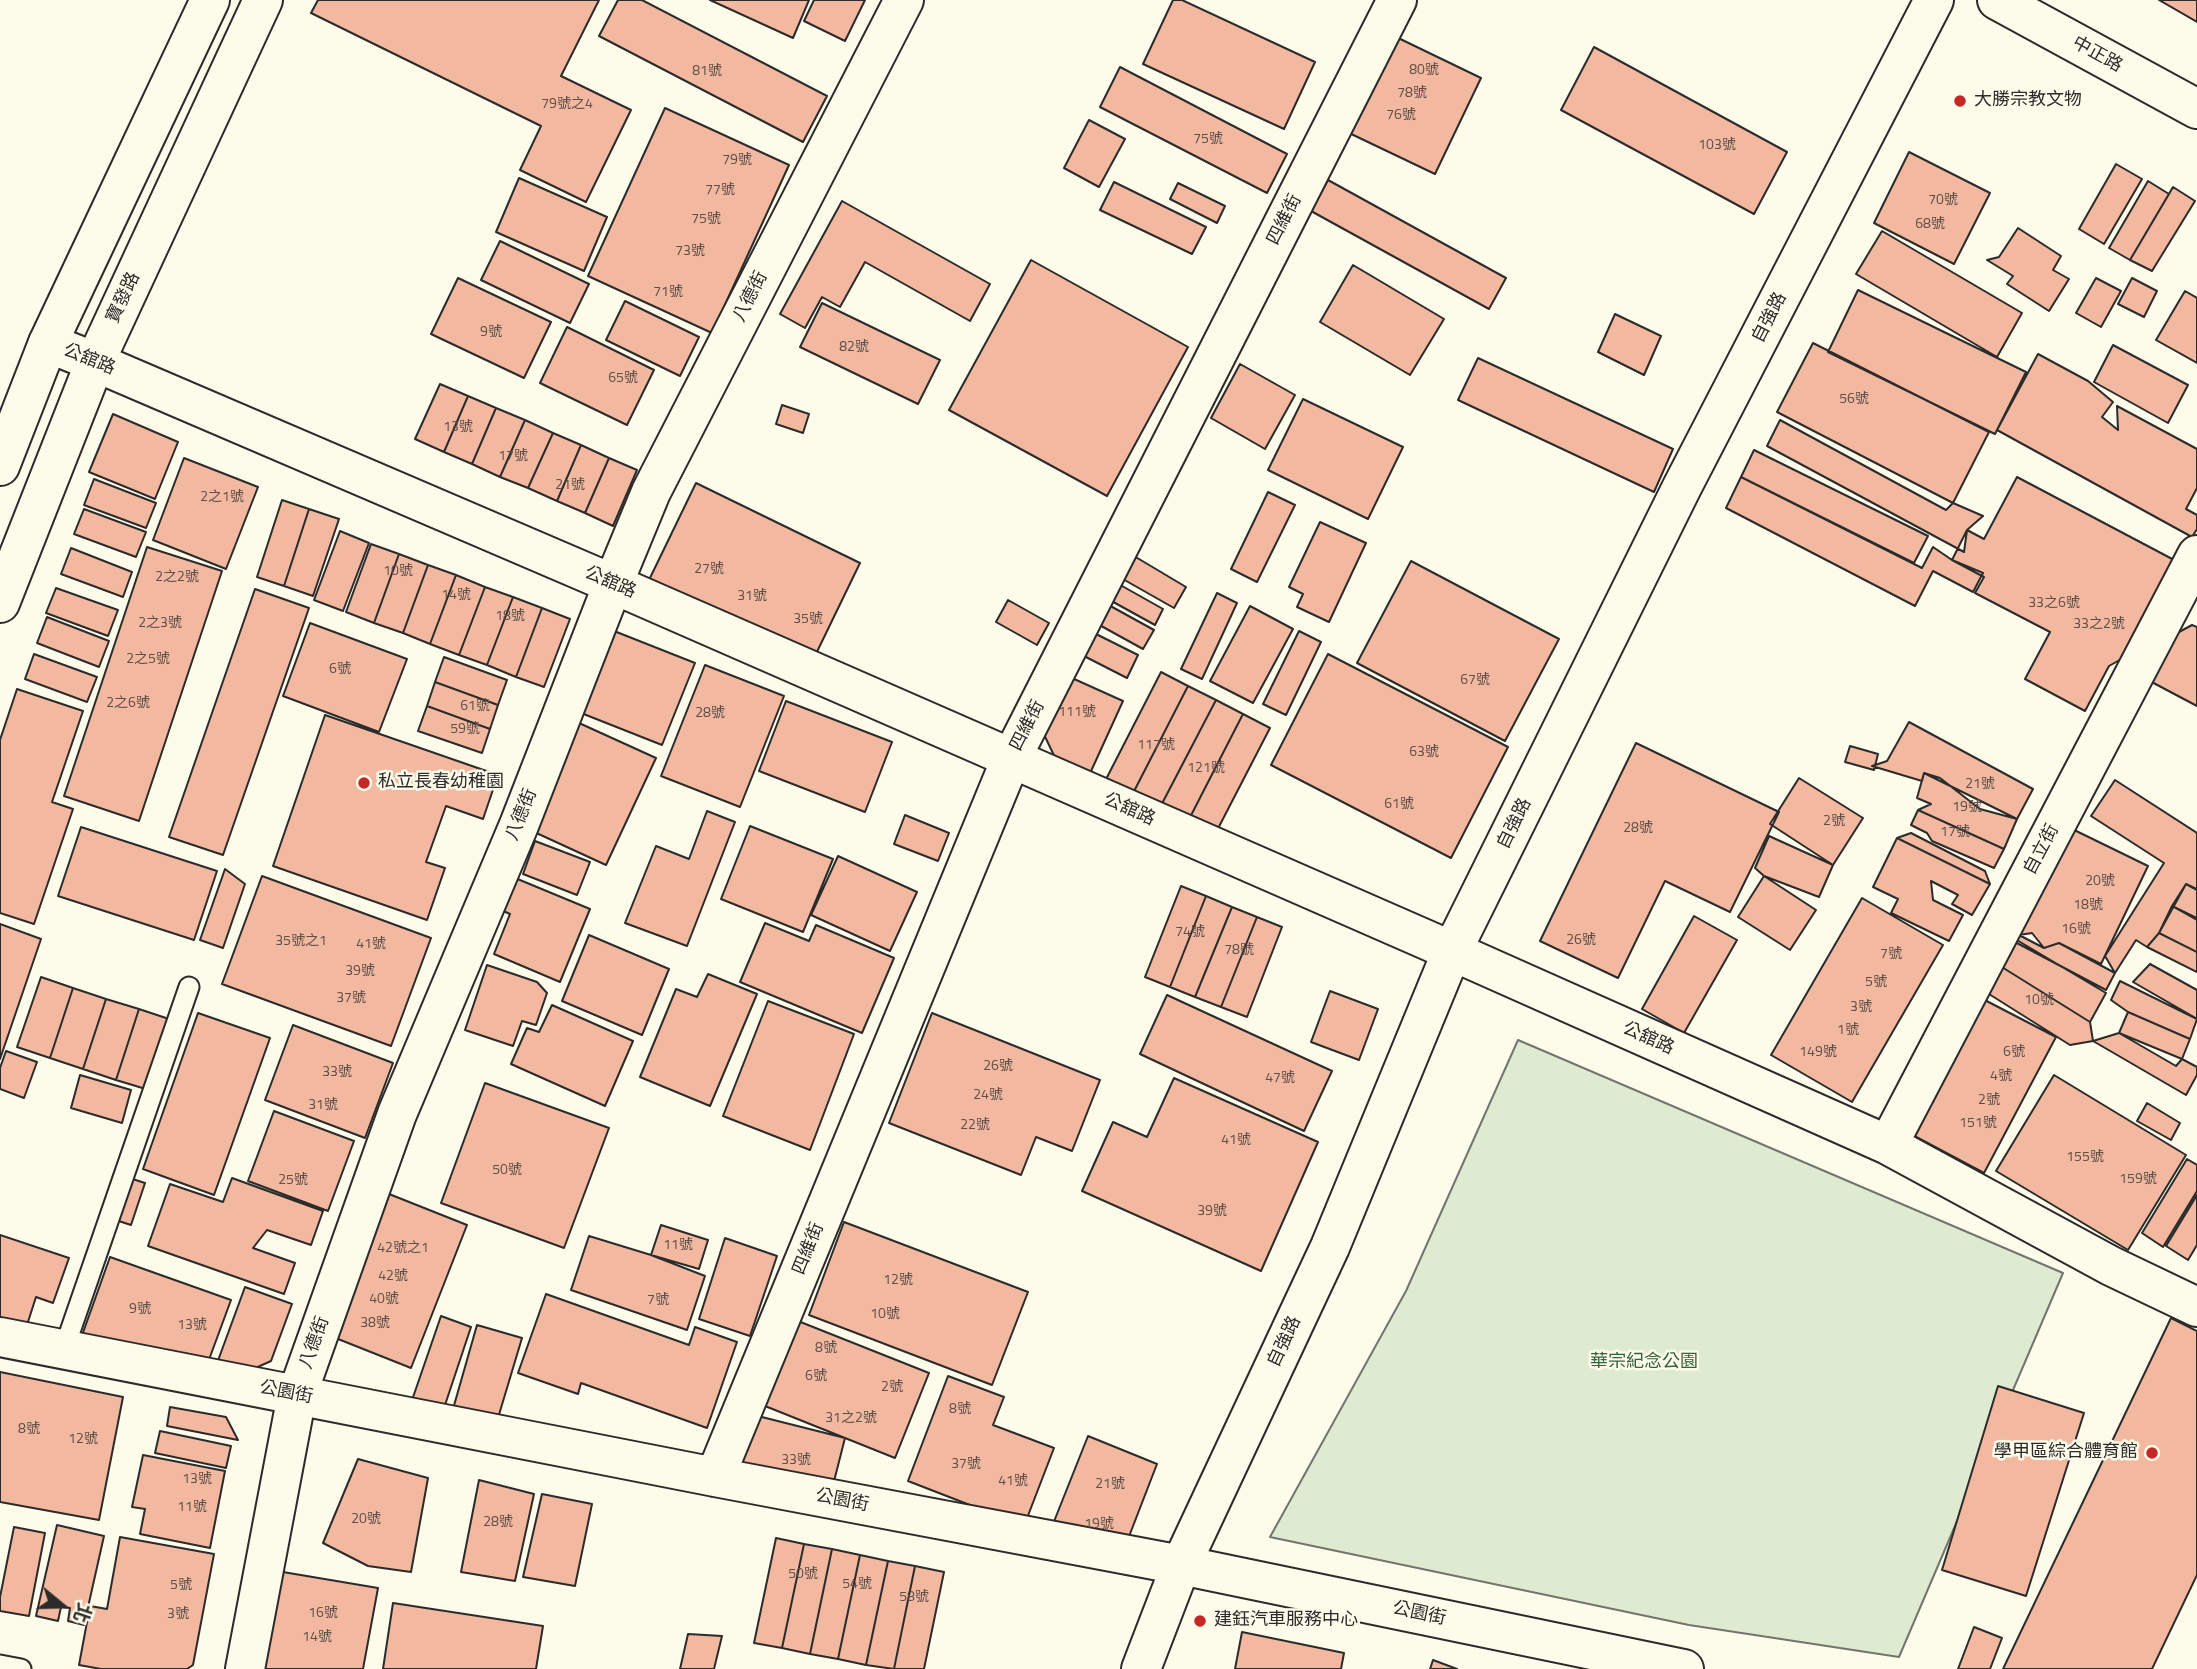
<!DOCTYPE html>
<meta charset="utf-8">
<style>
body{margin:0}
#map{position:relative;width:2197px;height:1669px;overflow:hidden;background:#fdfbea;font-family:"Titillium Web","Noto Sans TC",sans-serif}
canvas{display:block}
.north{position:absolute;left:28px;top:1571px;width:70px;height:70px;-webkit-text-stroke:5px #fdfbea;paint-order:stroke;rotate:109deg;font-size:19px;font-weight:700;line-height:28px;text-align:center;color:#2b2b2b}
.north::after{content:'';display:block;margin:auto;width:24px;height:32px;background:#2b2b2b;clip-path:polygon(50% 0,100% 100%,50% 72%,0 100%)}
</style>
<div id="map">
<canvas width="2197" height="1669"></canvas>
<div class="north">北</div>
</div>
<script>
const ctx = document.querySelector('canvas').getContext('2d');
ctx.lineJoin = 'round';
function paint(path, color) {
  ctx.fillStyle = color;
  ctx.fill(path, 'evenodd');
}
function strokePath(path, color, width, dash) {
  ctx.strokeStyle = color;
  ctx.lineWidth = width;
  ctx.lineCap = dash ? 'butt' : 'round';
  ctx.setLineDash(dash || []);
  ctx.stroke(path);
}
function label(font, color, halo, rows, align = 'center') {
  ctx.font = font + ' "Titillium Web","Noto Sans TC",sans-serif';
  ctx.lineWidth = 5;
  ctx.setLineDash([]);
  ctx.textBaseline = 'middle';
  ctx.strokeStyle = halo;
  ctx.fillStyle = color;
  for (const [text, x, y, turn = 0] of rows) {
    ctx.save();
    ctx.translate(x, y);
    ctx.rotate((+turn || 0) * Math.PI / 180);
    ctx.textAlign = isNaN(turn) ? turn : align;
    if (halo) ctx.strokeText(text, 0, 0);
    ctx.fillText(text, 0, 0);
    ctx.restore();
  }
}
const green = new Path2D(`
 M1518 1040 2063 1273 1899 1657 1689 1625 1270 1537 1406 1291Z`);
const building = new Path2D(`
 M318 0H599L561 76 631 110 586 202 520 170 541 126 311 13Z
 M618 0H642L827 96 803 142 599 36Z
 M710 0H809L793 38Z
 M814 0H865L845 41 804 21Z
 M1173 0H1182L1315 62 1284 129 1143 64Z
 M2159 0H2197V22Z
 M1392 35 1481 78 1435 174 1347 132Z
 M1594 47 1787 152 1754 214 1561 110Z
 M1120 67 1287 154 1267 193 1100 107Z
 M665 108 789 165 712 333 588 276Z
 M1089 120 1125 139 1099 187 1064 168Z
 M1909 152 1990 193 1954 264 1874 223Z
 M2116 164 2142 179 2104 244 2079 229Z
 M519 178 607 217 584 271 496 232Z
 M1328 180 1506 278 1489 309 1311 211Z
 M2148 181 2169 194 2130 260 2109 248Z
 M1114 182 1206 227 1192 254 1100 210Z
 M1178 183 1225 206 1217 223 1170 199Z
 M2173 187 2195 201 2152 271 2130 260Z
 M842 201 990 284 970 321 865 262 840 307 822 297 805 328 780 314Z
 M2018 228 2061 256 2053 270 2069 279 2049 311 2007 284 2013 276 1987 260 1999 257Z
 M1882 231 2022 313 1997 357 1856 274Z
 M500 241 589 284 570 323 481 280Z
 M1031 260 1188 347 1107 496 949 410Z
 M1353 265 1444 319 1410 375 1320 322Z
 M458 278 551 322 524 378 431 334Z
 M2096 278 2121 291 2101 327 2076 313Z
 M2132 278 2157 291 2144 317 2118 304Z
 M1858 290 2026 372 1995 434 1828 352Z
 M2185 291 2197 298V363L2156 340Z
 M625 301 699 337 680 376 606 340Z
 M822 303 940 360 918 404 800 347Z
 M1615 314 1661 336 1644 375 1598 352Z
 M567 327 654 370 627 425 540 383Z
 M1813 343 1989 432 1953 503 1777 412Z
 M2113 345 2188 385 2168 423 2094 382Z
 M2038 354 2088 381 2113 402 2102 417 2118 430 2117 406 2197 449V488L2186 509 2197 515V529L2192 537 1997 430Z
 M1478 358 1673 449 1654 492 1458 400Z
 M1240 364 1295 395 1265 449 1211 418Z
 M440 384 468 396 444 452 415 439Z
 M468 396 496 408 472 464 444 452Z
 M1303 399 1403 447 1368 519 1268 470Z
 M782 405 809 414 803 433 776 424Z
 M496 408 525 420 500 477 472 464Z
 M113 414 178 442 155 499 89 472Z
 M525 420 553 433 528 488 500 477Z
 M1780 420 1946 510 1953 503 1983 516 1967 530 1964 552 1767 446Z
 M553 433 581 445 557 501 528 488Z
 M581 445 609 458 585 513 557 501Z
 M1754 450 1928 536 1914 563 1741 477Z
 M184 458 258 487 226 569 153 540Z
 M609 458 637 470 613 526 585 513Z
 M1741 477 1922 568 1933 547 1952 560 1983 573 1973 592 1933 571 1915 606 1726 508Z
 M2017 477 2176 561 2125 657 2109 666 2085 711 2025 679 2050 632 1975 593 1984 577 1952 560 1967 530 1984 539Z
 M94 479 156 503 146 528 84 505Z
 M696 483 860 563 813 660 649 580Z
 M1268 492 1295 505 1257 582 1231 569Z
 M282 500 309 509 284 586 257 577Z
 M84 509 146 532 136 557 74 534Z
 M309 509 339 519 313 596 284 586Z
 M1320 522 1366 543 1329 622 1297 607 1303 594 1289 587Z
 M340 531 369 543 343 611 314 600Z
 M371 544 399 554 374 623 346 612Z
 M147 547 222 571 139 821 64 796Z
 M71 548 132 572 123 597 61 574Z
 M399 554 428 565 403 633 374 623Z
 M1134 556 1186 587 1174 608 1121 578Z
 M1411 561 1559 639 1505 741 1357 663Z
 M428 565 456 575 430 644 403 633Z
 M456 575 485 587 459 655 430 644Z
 M1115 582 1163 609 1155 625 1106 598Z
 M485 587 513 597 487 665 459 655Z
 M56 588 118 610 108 636 46 613Z
 M255 589 309 608 223 855 169 837Z
 M1217 593 1237 603 1202 679 1181 669Z
 M513 597 542 608 516 677 487 665Z
 M1008 600 1049 623 1037 645 996 622Z
 M1105 603 1154 630 1143 649 1094 622Z
 M1250 606 1293 629 1253 703 1210 681Z
 M542 608 570 619 544 687 516 677Z
 M47 617 109 641 99 667 37 643Z
 M310 623 407 659 379 732 283 696Z
 M2192 625 2197 627V706L2146 679 2168 638Z
 M609 629 695 663 662 745 576 711Z
 M1299 631 1321 642 1286 715 1263 704Z
 M1094 633 1138 655 1127 678 1082 655Z
 M34 654 97 677 87 702 25 679Z
 M1328 654 1508 747 1451 858 1271 765Z
 M444 657 507 680 498 705 435 682Z
 M705 665 784 696 740 807 661 776Z
 M1161 672 1188 686 1128 803 1101 789Z
 M1063 674 1123 701 1087 780 1059 766 1039 724Z
 M435 682 498 705 490 729 427 706Z
 M1188 686 1216 700 1155 817 1128 803Z
 M17 689 83 711 52 802 73 809 34 924 0 913V740Z
 M1216 700 1243 714 1183 831 1155 817Z
 M786 701 892 742 865 812 759 771Z
 M427 706 490 729 482 753 418 731Z
 M1243 714 1270 728 1210 844 1183 831Z
 M325 715 498 775 483 819 446 806 426 862 445 868 427 920 273 866Z
 M568 718 656 758 606 865 519 825Z
 M1909 722 2033 789 2017 819 1980 809 1940 778 1924 773 1922 781 1872 766 1887 761Z
 M1636 743 1779 812 1730 912 1665 881 1618 978 1540 941Z
 M1850 746 1878 754 1874 770 1845 762Z
 M1924 773 2017 819 2004 849 1918 810 1931 804 1917 798Z
 M1799 778 1863 818 1833 865 1770 824Z
 M2115 780 2197 833V889L2186 884 2159 933 2147 947 2136 940 2115 973 2105 956 2164 863 2091 816Z
 M1918 810 2004 849 1994 868 1932 841 1927 833 1911 825Z
 M707 811 735 822 687 946 625 923 656 846 689 859Z
 M905 815 949 833 938 861 894 844Z
 M750 826 833 859 803 932 721 899Z
 M2066 826 2148 866 2101 964 2059 943 2044 948 2032 933 2019 935Z
 M81 827 217 871 194 940 58 896Z
 M1911 833 1985 871 1990 884 1897 838Z
 M1769 836 1833 865 1819 897 1764 876 1755 868Z
 M1897 838 1990 884 1972 915 1952 904 1958 895 1931 881 1933 900 1963 915 1949 941 1891 913 1898 899 1873 887Z
 M535 841 590 862 577 895 523 874Z
 M838 856 917 892 890 951 811 915Z
 M225 869 245 884 223 948 200 940Z
 M503 873 590 909 560 982 494 954 510 914 490 905Z
 M262 876 431 938 391 1046 222 984Z
 M1764 876 1816 910 1790 950 1738 917Z
 M2186 884 2197 890V920L2172 906Z
 M1181 886 1206 896 1170 987 1145 977Z
 M1206 896 1232 907 1195 997 1170 987Z
 M1862 898 1943 945 1852 1102 1771 1055Z
 M2172 906 2197 918V952L2159 933Z
 M1232 907 1257 917 1221 1007 1195 997Z
 M1694 916 1737 940 1684 1033 1642 1009Z
 M1257 917 1282 927 1247 1017 1221 1007Z
 M765 923 809 941 816 925 894 958 862 1033 740 982Z
 M0 924 41 939 0 1059Z
 M2005 933 2106 993 2090 1022 1997 964Z
 M2159 933 2197 952V972L2147 947Z
 M589 935 669 969 642 1035 562 1001Z
 M2019 935 2044 948 2059 943 2115 973 2106 990 2015 942Z
 M1997 964 2090 1022 2093 1041 2070 1045 1981 989Z
 M2150 964 2197 990V1019L2133 982Z
 M487 965 537 982 547 993 536 1025 522 1021 513 1046 465 1030Z
 M708 974 757 994 710 1106 640 1077 676 989 697 997Z
 M41 977 73 988 50 1058 17 1047Z
 M2120 981 2197 1019 2190 1039 2128 1012 2111 1000Z
 M73 988 106 999 83 1069 50 1058Z
 M1330 991 1378 1009 1359 1060 1311 1042Z
 M1167 995 1332 1071 1304 1131 1140 1054Z
 M1977 996 2056 1037 1984 1173 1905 1131Z
 M106 999 139 1009 116 1080 83 1069Z
 M768 1001 854 1034 810 1150 723 1116Z
 M552 1005 633 1041 605 1106 511 1064 527 1028 539 1032Z
 M139 1009 172 1020 149 1090 116 1080Z
 M2128 1012 2190 1039 2182 1059 2119 1033Z
 M198 1013 270 1038 214 1195 143 1169Z
 M932 1013 1100 1080 1072 1151 1036 1137 1021 1175 889 1123Z
 M293 1025 393 1063 365 1138 265 1100Z
 M2119 1033 2176 1066 2182 1059 2197 1067V1075L2186 1095 2093 1041Z
 M6 1051 37 1062 24 1098 0 1089V1068Z
 M80 1075 131 1090 122 1123 71 1108Z
 M2054 1075 2186 1155 2128 1250 1996 1171Z
 M1174 1078 1318 1142 1261 1271 1082 1191 1113 1122 1147 1137Z
 M485 1083 609 1128 564 1248 441 1203Z
 M2147 1103 2180 1123 2171 1140 2137 1121Z
 M274 1111 354 1141 328 1211 248 1181Z
 M2187 1159 2197 1165V1191L2163 1247 2142 1233Z
 M114 1173 145 1183 131 1225 100 1215Z
 M232 1178 323 1211 311 1245 267 1230 253 1248 295 1263 284 1294 148 1246 170 1184 223 1202Z
 M384 1192 467 1225 411 1368 328 1335Z
 M2197 1195V1245L2188 1260 2166 1246Z
 M844 1222 1028 1292 992 1385 809 1315Z
 M661 1225 708 1240 699 1269 651 1255Z
 M0 1235 69 1258 53 1303 36 1297 26 1328 0 1320Z
 M589 1236 651 1255 705 1276 687 1330 571 1290Z
 M725 1238 777 1256 750 1336 699 1319Z
 M110 1257 231 1300 200 1384 80 1341Z
 M245 1287 292 1304 271 1361 240 1375 216 1366Z
 M546 1294 689 1345 695 1327 737 1342 707 1428 581 1383 578 1394 518 1373Z
 M441 1316 471 1327 441 1417 410 1406Z
 M2171 1318 2197 1331V1575L2152 1669H2003Z
 M798 1321 929 1373 895 1458 765 1406Z
 M477 1325 522 1338 495 1428 451 1416Z
 M0 1372 123 1397 99 1520 0 1502Z
 M948 1376 1004 1397 993 1425 1054 1448 1024 1526 908 1481Z
 M1998 1386 2084 1413 2026 1596 1942 1570Z
 M170 1407 226 1417 238 1440 167 1426Z
 M746 1413 845 1438 830 1497 744 1475 734 1459Z
 M160 1431 231 1446 226 1468 155 1453Z
 M1088 1436 1157 1464 1123 1552 1053 1524Z
 M143 1455 225 1471 210 1548 140 1534 145 1509 132 1507Z
 M358 1459 428 1478 411 1572 368 1566 323 1543Z
 M479 1480 534 1494 515 1581 461 1572Z
 M542 1494 592 1504 575 1586 523 1577Z
 M57 1525 104 1536 84 1625 68 1621 70 1608 61 1607 58 1621 36 1616Z
 M14 1527 45 1533 29 1616 0 1611V1597Z
 M120 1537 214 1554 193 1665 187 1669H101L79 1665 90 1606 107 1609Z
 M776 1538 804 1544 782 1648 754 1643Z
 M804 1544 832 1549 810 1654 782 1648Z
 M832 1549 860 1555 838 1659 810 1654Z
 M860 1555 888 1561 866 1665 838 1659Z
 M888 1561 915 1566 894 1669 866 1665Z
 M915 1566 944 1572 924 1669H894Z
 M271 1570 378 1588 363 1669H253Z
 M393 1603 543 1626 536 1669H383Z
 M1974 1627 2002 1638 1990 1669H1958Z
 M1242 1632 1344 1653 1341 1669H1235Z
 M688 1634 722 1636 714 1669H680Z
 M1433 1660 1457 1669H1430Z`);
const lane = new Path2D(`
 M64 1349 189 987
 M0 1665 21 1669`);
const street = new Path2D(`
 M48 343 95 362 613 584 1452 951 1888 1145 2111 1266 2197 1307
 M1888 1145 2197 555
 M0 1337 715 1477 1181 1565 1684 1669
 M715 1477 1011 759 1397 0
 M245 1669 297 1395 397 1114 519 825 613 584 651 492 904 0
 M1141 1669 1181 1565 1330 1247 1452 951 1682 487 1934 0`);
const secondary = new Path2D(`
 M1997 0 2197 109
 M0 466 48 343 210 0
 M0 603 95 362 263 0`);
const markers = [
 [1960,101,7,"#c62828"],
 [364,783,7,"#c62828"],
 [2152,1453,7,"#c62828"],
 [1200,1621,7,"#c62828"]
];
const numberNames = [
 ["80號",1424,71],
 ["81號",707,72],
 ["78號",1412,94],
 ["79號之4",567,105],
 ["76號",1401,116],
 ["75號",1208,140],
 ["103號",1717,146],
 ["79號",737,161],
 ["77號",720,191],
 ["70號",1943,201],
 ["75號",706,220],
 ["68號",1930,225],
 ["73號",690,252],
 ["71號",668,293],
 ["9號",491,333],
 ["82號",854,348],
 ["65號",623,379],
 ["56號",1854,400],
 ["13號",458,428],
 ["17號",513,457],
 ["21號",570,486],
 ["2之1號",222,498],
 ["27號",709,570],
 ["10號",398,572],
 ["2之2號",177,578],
 ["14號",456,596],
 ["31號",752,597],
 ["33之6號",2054,604],
 ["18號",510,617],
 ["35號",808,620],
 ["2之3號",160,624],
 ["33之2號",2099,625],
 ["2之5號",148,660],
 ["6號",340,670],
 ["67號",1475,681],
 ["2之6號",128,704],
 ["61號",475,707],
 ["111號",1077,713],
 ["28號",710,714],
 ["59號",465,730],
 ["117號",1156,746],
 ["63號",1424,753],
 ["121號",1206,769],
 ["21號",1980,785],
 ["61號",1399,805],
 ["19號",1967,808],
 ["2號",1834,822],
 ["28號",1638,829],
 ["17號",1955,833],
 ["20號",2100,882],
 ["18號",2088,906],
 ["16號",2076,930],
 ["74號",1190,933],
 ["26號",1581,941],
 ["35號之1",301,942],
 ["41號",371,945],
 ["78號",1239,951],
 ["7號",1891,955],
 ["39號",360,972],
 ["5號",1876,983],
 ["37號",351,999],
 ["10號",2039,1001],
 ["3號",1861,1008],
 ["1號",1848,1031],
 ["149號",1818,1053],
 ["6號",2014,1053],
 ["26號",998,1067],
 ["33號",337,1073],
 ["4號",2001,1077],
 ["47號",1280,1079],
 ["24號",988,1096],
 ["2號",1989,1101],
 ["31號",323,1106],
 ["151號",1978,1124],
 ["22號",975,1126],
 ["41號",1236,1141],
 ["155號",2085,1158],
 ["50號",507,1171],
 ["159號",2138,1180],
 ["25號",293,1181],
 ["39號",1212,1212],
 ["11號",678,1246],
 ["42號之1",403,1249],
 ["42號",393,1277],
 ["12號",898,1281],
 ["40號",384,1300],
 ["7號",658,1301],
 ["9號",140,1310],
 ["10號",885,1315],
 ["38號",375,1324],
 ["13號",192,1326],
 ["8號",826,1349],
 ["6號",816,1377],
 ["2號",892,1388],
 ["8號",960,1410],
 ["31之2號",851,1419],
 ["8號",29,1430],
 ["12號",83,1440],
 ["33號",796,1461],
 ["37號",966,1465],
 ["13號",197,1480],
 ["41號",1013,1482],
 ["21號",1110,1485],
 ["11號",192,1508],
 ["20號",366,1520],
 ["28號",498,1523],
 ["19號",1099,1525],
 ["50號",803,1575],
 ["54號",857,1585],
 ["5號",181,1586],
 ["58號",914,1598],
 ["16號",323,1614],
 ["3號",178,1615],
 ["14號",317,1638]
];
const streetNames = [
 ["中正路",2097,55,29],
 ["四維街",1285,220,-63],
 ["八德街",751,297,-63],
 ["寶發路",124,298,-65],
 ["自強路",1770,318,-63],
 ["公舘路",89,360,22],
 ["公舘路",610,583,23],
 ["四維街",1028,726,-63],
 ["公舘路",1129,810,24],
 ["八德街",522,815,-68],
 ["自強路",1515,824,-64],
 ["自立街",2042,850,-62],
 ["公舘路",1648,1039,24],
 ["四維街",809,1249,-68],
 ["自強路",1285,1342,-65],
 ["八德街",315,1343,-70],
 ["公園街",286,1393,11],
 ["公園街",842,1501,11],
 ["公園街",1419,1614,12]
];
const poiNames = [
 ["大勝宗教文物",1974,101],
 ["私立長春幼稚園",378,783],
 ["學甲區綜合體育館",2138,1453,"right"],
 ["建鈺汽車服務中心",1214,1621]
];
const parkNames = [
 ["華宗紀念公園",1644,1363]
];
paint(green, '#deebd1');
strokePath(green, '#74746e', 2);
paint(building, '#f2b8a0');
strokePath(building, '#2b2b2b', 2);
strokePath(lane, '#2b2b2b', 23);
strokePath(street, '#2b2b2b', 42);
strokePath(secondary, '#2b2b2b', 42);
strokePath(lane, '#fdfbea', 19);
strokePath(street, '#fdfbea', 38);
strokePath(secondary, '#fdfbea', 38);
for (const [x, y, r, color] of markers) {
  const dot = new Path2D();
  dot.arc(x, y, r, 0, 2 * Math.PI);
  ctx.fillStyle = color;
  ctx.fill(dot);
  strokePath(dot, '#fdfbea', 2.5);
}
label('14px', '#5d4e48', null, numberNames);
label('18px', '#2b2b2b', '#fdfbea', streetNames);
label('18px', '#2b2b2b', '#fdfbea', poiNames, 'left');
label('18px', '#34623c', '#fdfbea', parkNames);
</script>
